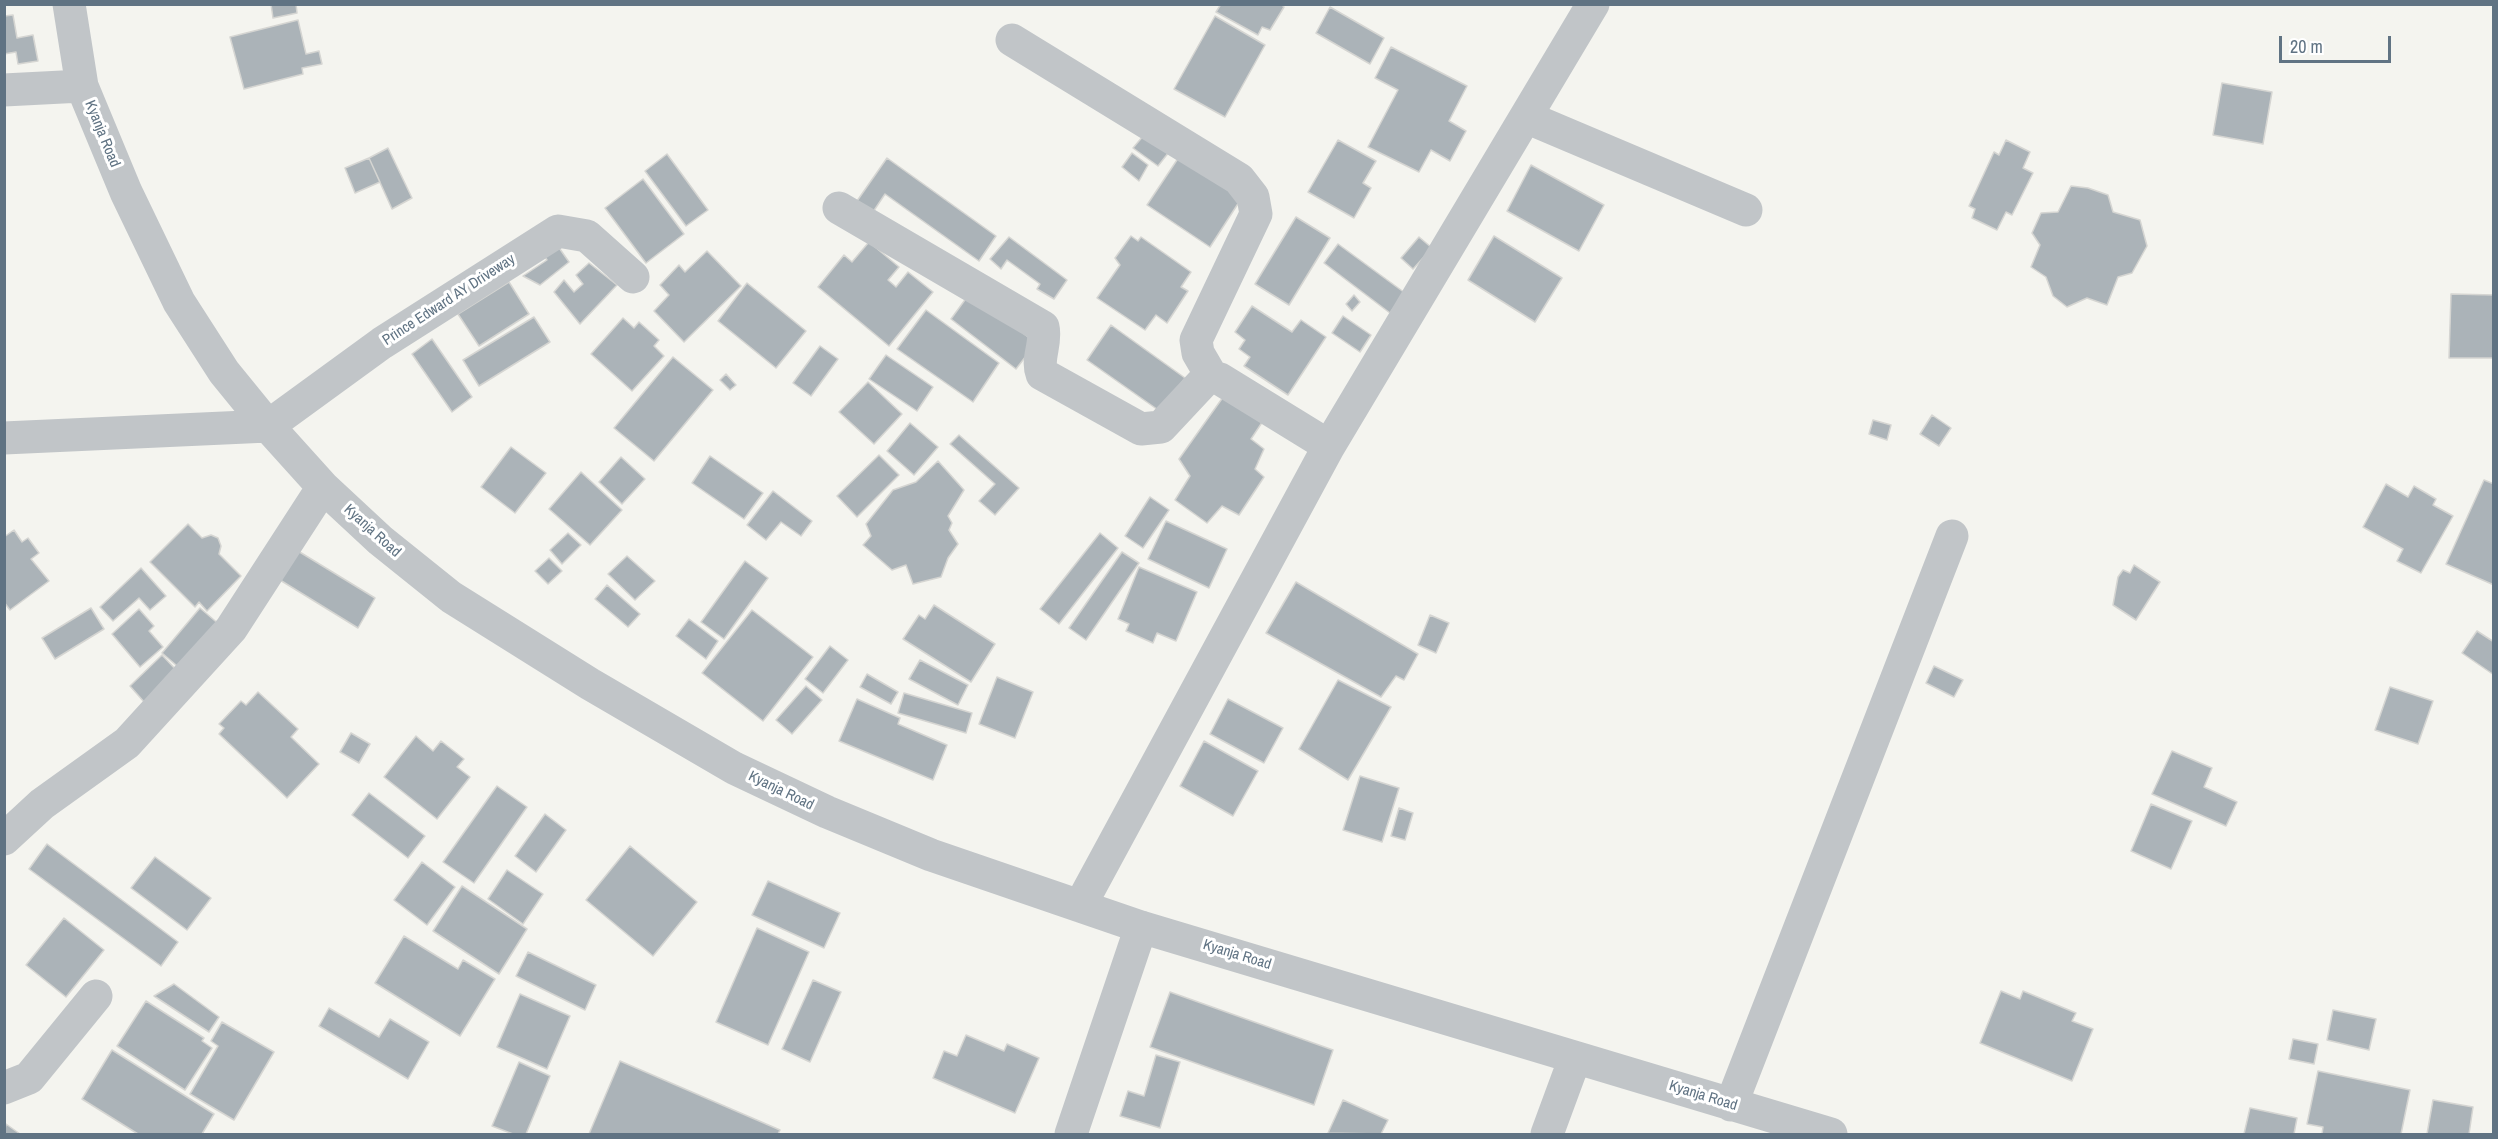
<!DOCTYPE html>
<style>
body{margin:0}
#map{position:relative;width:2498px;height:1139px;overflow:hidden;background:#f4f4ef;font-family:"Archivo Narrow",sans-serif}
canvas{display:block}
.frame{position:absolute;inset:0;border:6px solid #607383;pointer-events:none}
.scale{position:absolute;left:2279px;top:36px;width:112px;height:27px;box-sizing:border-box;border:3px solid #607383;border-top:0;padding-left:8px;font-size:18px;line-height:21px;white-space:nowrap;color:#607383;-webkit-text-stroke:4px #fff;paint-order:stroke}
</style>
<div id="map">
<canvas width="2498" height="1139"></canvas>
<div class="frame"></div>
<div class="scale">20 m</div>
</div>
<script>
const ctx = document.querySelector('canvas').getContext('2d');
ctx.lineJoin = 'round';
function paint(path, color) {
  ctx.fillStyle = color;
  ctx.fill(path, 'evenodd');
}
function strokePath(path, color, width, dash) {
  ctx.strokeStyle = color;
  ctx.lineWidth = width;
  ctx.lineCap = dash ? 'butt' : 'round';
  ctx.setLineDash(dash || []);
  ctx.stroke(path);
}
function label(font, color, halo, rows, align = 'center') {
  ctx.font = font + ' "Archivo Narrow",sans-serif';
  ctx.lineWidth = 6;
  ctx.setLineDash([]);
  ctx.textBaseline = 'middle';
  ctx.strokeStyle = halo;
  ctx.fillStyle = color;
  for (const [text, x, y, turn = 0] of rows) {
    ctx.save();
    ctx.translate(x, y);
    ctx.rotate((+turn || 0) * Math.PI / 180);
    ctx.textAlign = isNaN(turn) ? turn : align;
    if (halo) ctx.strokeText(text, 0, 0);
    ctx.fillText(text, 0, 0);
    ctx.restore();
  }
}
const building = new Path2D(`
 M271 4H296L297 13 273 18Z
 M1221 4H1281L1284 7 1270 30 1262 27 1258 35 1216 12Z
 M1330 7 1384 38 1370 64 1316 33Z
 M13 15 17 38 33 35 38 61 18 64 16 52 4 54V16Z
 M1215 16 1265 45 1225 117 1174 89Z
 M298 20 306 54 319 51 322 64 302 68 303 74 244 89 230 37Z
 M1391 47 1467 86 1449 121 1466 131 1450 161 1431 150 1419 172 1368 147 1398 90 1375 78Z
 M2222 83 2272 92 2263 144 2213 135Z
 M1144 135 1169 152 1158 166 1133 148Z
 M1338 140 1376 161 1363 183 1371 188 1354 218 1308 192Z
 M2006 140 2030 152 2023 168 2033 173 2012 215 2006 212 1997 230 1972 218 1975 209 1969 206 1994 152 1999 155Z
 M388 148 412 198 392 209 369 158Z
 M1132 153 1148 165 1139 181 1122 167Z
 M667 154 708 210 686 226 645 171Z
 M1179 157 1241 199 1210 247 1147 205Z
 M369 158 380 182 355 193 345 168Z
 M887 158 996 236 979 261 885 194 873 212 857 201Z
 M1531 165 1604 205 1579 251 1507 211Z
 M643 179 684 234 646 263 605 208Z
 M2071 186 2088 188 2108 195 2113 212 2140 220 2147 246 2132 273 2118 277 2107 305 2087 298 2067 307 2053 296 2046 277 2031 267 2040 245 2032 233 2041 213 2058 212Z
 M1296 217 1330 238 1289 305 1255 284Z
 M1131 236 1138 241 1141 237 1191 272 1181 287 1188 291 1167 323 1156 315 1145 330 1097 298 1120 265 1115 258Z
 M1494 236 1562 278 1535 322 1468 280Z
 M1009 237 1067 280 1054 299 1037 289 1040 284 1007 260 1001 269 990 259Z
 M1419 237 1432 248 1413 269 1401 258Z
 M555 242 569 262 540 285 523 276 547 260 542 252Z
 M869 242 899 267 888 280 896 287 908 272 933 292 889 346 818 287 844 255 852 262Z
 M1338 244 1405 293 1390 313 1324 263Z
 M707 251 741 286 684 342 654 311 669 295 660 285 679 265 685 272Z
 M589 263 617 285 580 324 554 292 564 280 574 292 583 284 576 275Z
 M509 282 529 314 479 346 458 314Z
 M747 283 806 331 776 368 718 321Z
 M970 293 1036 343 1016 369 951 319Z
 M2451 294 2494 295V358H2449Z
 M1354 295 1360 302 1352 311 1346 304Z
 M1252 306 1292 332 1301 320 1326 337 1288 395 1244 366 1250 357 1239 349 1245 340 1235 332Z
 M926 310 999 363 973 402 897 349Z
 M1343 316 1371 335 1360 352 1332 333Z
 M534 317 550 342 479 386 463 360Z
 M623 318 634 328 639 322 659 340 654 346 664 356 632 391 591 354Z
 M1111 325 1185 378 1161 412 1087 360Z
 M432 339 472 397 452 412 412 354Z
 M820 346 838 359 811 396 793 383Z
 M886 355 933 387 917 411 869 379Z
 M673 357 713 390 654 461 614 428Z
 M726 374 736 385 730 390 720 380Z
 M868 382 902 414 874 444 839 412Z
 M1226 393 1263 421 1251 439 1264 449 1255 469 1264 477 1239 515 1222 506 1207 523 1175 500 1190 476 1179 459Z
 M1932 415 1951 428 1939 446 1920 434Z
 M1873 420 1891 425 1887 440 1869 434Z
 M910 423 938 447 914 475 887 451Z
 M959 435 1019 488 995 515 979 501 995 484 950 444Z
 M511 447 546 473 515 513 481 487Z
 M879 455 899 475 857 517 837 496Z
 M710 456 763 493 744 519 692 483Z
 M621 457 645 479 622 504 599 482Z
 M938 461 964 490 948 516 952 523 949 530 958 544 948 558 941 577 913 584 906 565 892 570 863 545 871 536 866 524 893 490 916 482Z
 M581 472 622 510 590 545 549 509Z
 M2484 480 2494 484V585L2446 564Z
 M2386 484 2408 497 2414 486 2436 499 2433 505 2453 516 2421 573 2397 561 2403 549 2363 527Z
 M773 491 812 521 801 536 781 522 766 540 747 525Z
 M1150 497 1169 510 1143 548 1125 536Z
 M1166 521 1227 549 1209 588 1148 559Z
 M188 524 202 538 211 535 218 538 221 546 219 554 241 576 207 611 199 602 195 607 150 562Z
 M14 530 22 542 28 538 39 553 31 559 49 581 10 610 4 602V537Z
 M568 533 581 545 562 564 550 550Z
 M1100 533 1118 548 1059 624 1040 609Z
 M298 551 375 598 358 628 280 580Z
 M1122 552 1139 563 1086 640 1069 628Z
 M627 556 655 581 635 600 608 574Z
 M549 558 562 571 548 584 535 571Z
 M745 561 768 578 724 639 701 622Z
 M2134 565 2160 582 2136 620 2113 605 2118 577 2123 570 2130 573Z
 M1139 567 1197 592 1176 641 1157 633 1153 643 1126 631 1129 624 1118 619Z
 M141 568 166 596 150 610 139 598 113 621 100 607Z
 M1296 582 1418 654 1404 680 1396 676 1381 697 1266 633Z
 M607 585 640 614 628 627 595 599Z
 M934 605 995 644 971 682 903 639 919 615 925 619Z
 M91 608 104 629 55 659 42 638Z
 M200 608 221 626 183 671 162 653Z
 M139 609 154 626 149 631 163 647 140 667 112 634Z
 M752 610 813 657 763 721 702 673Z
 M1430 615 1449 623 1436 653 1418 645Z
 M689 619 718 641 706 659 676 636Z
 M2477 631 2494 642V675L2462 653Z
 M830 646 848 660 823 693 805 679Z
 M162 655 178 672 145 703 130 686Z
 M920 660 968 685 958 705 909 679Z
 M1934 666 1963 680 1954 697 1926 683Z
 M867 674 898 692 891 704 860 687Z
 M997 677 1033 692 1015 738 979 724Z
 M1338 680 1391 707 1348 780 1299 749Z
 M806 686 822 700 792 734 776 720Z
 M2390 687 2433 701 2418 744 2375 730Z
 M258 692 298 729 291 737 319 764 287 798 219 734 224 728 219 724 241 701 246 705Z
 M904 693 972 713 966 733 898 713Z
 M857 699 900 718 898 724 947 745 933 780 839 741Z
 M1228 699 1283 728 1264 763 1210 734Z
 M351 733 370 744 359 763 340 752Z
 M416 736 433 751 441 741 464 759 457 767 470 777 437 819 384 777Z
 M1204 741 1258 771 1233 816 1180 786Z
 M2172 751 2212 768 2204 787 2237 802 2226 826 2152 794Z
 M1360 776 1399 788 1382 842 1343 830Z
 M497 786 527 807 474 883 443 862Z
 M369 793 425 836 408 858 352 815Z
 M2151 804 2192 821 2171 869 2131 851Z
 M1399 808 1413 813 1405 840 1391 836Z
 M545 814 566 830 536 872 515 856Z
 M47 844 178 942 161 966 29 869Z
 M630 846 697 902 653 956 586 900Z
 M155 857 211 898 187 930 131 888Z
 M422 862 455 887 427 925 394 900Z
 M507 870 543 894 523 924 488 899Z
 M768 881 840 913 824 948 752 915Z
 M462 886 527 929 499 974 433 931Z
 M64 918 104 950 66 997 26 965Z
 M757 928 809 952 768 1045 716 1022Z
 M404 936 458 969 463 960 495 979 460 1036 375 983Z
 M528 952 596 985 585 1010 516 976Z
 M813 980 841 992 810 1062 782 1049Z
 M174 984 219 1017 209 1032 154 996Z
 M2001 991 2020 999 2023 991 2076 1013 2072 1021 2093 1029 2072 1081 1980 1043Z
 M1170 992 1333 1050 1314 1105 1150 1047Z
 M520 994 570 1016 547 1069 497 1047Z
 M146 1001 204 1038 202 1041 212 1048 185 1090 117 1046Z
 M329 1008 379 1037 390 1019 429 1042 408 1079 319 1026Z
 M2333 1010 2376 1019 2369 1050 2327 1040Z
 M222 1022 274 1052 234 1120 190 1094 218 1046 211 1041Z
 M966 1035 1004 1051 1007 1044 1039 1058 1015 1113 933 1078 944 1051 957 1056Z
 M2293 1039 2318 1044 2314 1064 2289 1059Z
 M112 1050 214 1114 202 1134H138L82 1099Z
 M1156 1055 1180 1062 1160 1128 1120 1116 1128 1091 1144 1096Z
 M620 1061 780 1130 778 1134H589Z
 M519 1062 550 1076 526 1134H513L492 1126Z
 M2318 1071 2410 1090 2401 1134H2322L2323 1127 2307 1124Z
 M1343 1100 1388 1120 1381 1134 1328 1133Z
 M2433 1100 2473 1107 2469 1134H2427Z
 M2250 1108 2297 1118 2294 1134H2244Z
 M6 1124 20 1134H4Z`);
const minor = new Path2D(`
 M69 4 82 86 126 192 179 302 224 372 268 426 323 487 380 540 451 597 590 684 734 768 827 812 931 855 1141 927 1831 1134
 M1012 40 1239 179 1253 197 1256 214 1196 340 1198 353 1212 377
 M4 90 82 86
 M1526 117 1746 210
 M839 208 1043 327C1047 343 1036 359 1042 374L1141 429 1161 427 1205 380 1212 377 1220 379 1329 446
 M4 438 268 426 382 343 558 231 587 236 633 277
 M4 839 42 804 127 743 231 629 323 487
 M1080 906 1329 446 1593 4
 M4 1088 29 1078 96 996
 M1731 1105 1952 536
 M1071 1134 1141 927
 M1547 1134 1575 1058`);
const streetNames = [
 ["Kyanja Road",102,134,68],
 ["Prince Edward AY Driveway",449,300,-33],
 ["Kyanja Road",372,531,42],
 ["Kyanja Road",781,791,26],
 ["Kyanja Road",1237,955,17],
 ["Kyanja Road",1703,1096,17]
];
paint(building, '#abb3b8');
strokePath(building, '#d5d5d2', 1.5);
strokePath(minor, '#c1c5c8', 33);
label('15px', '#607383', '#fff', streetNames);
</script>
